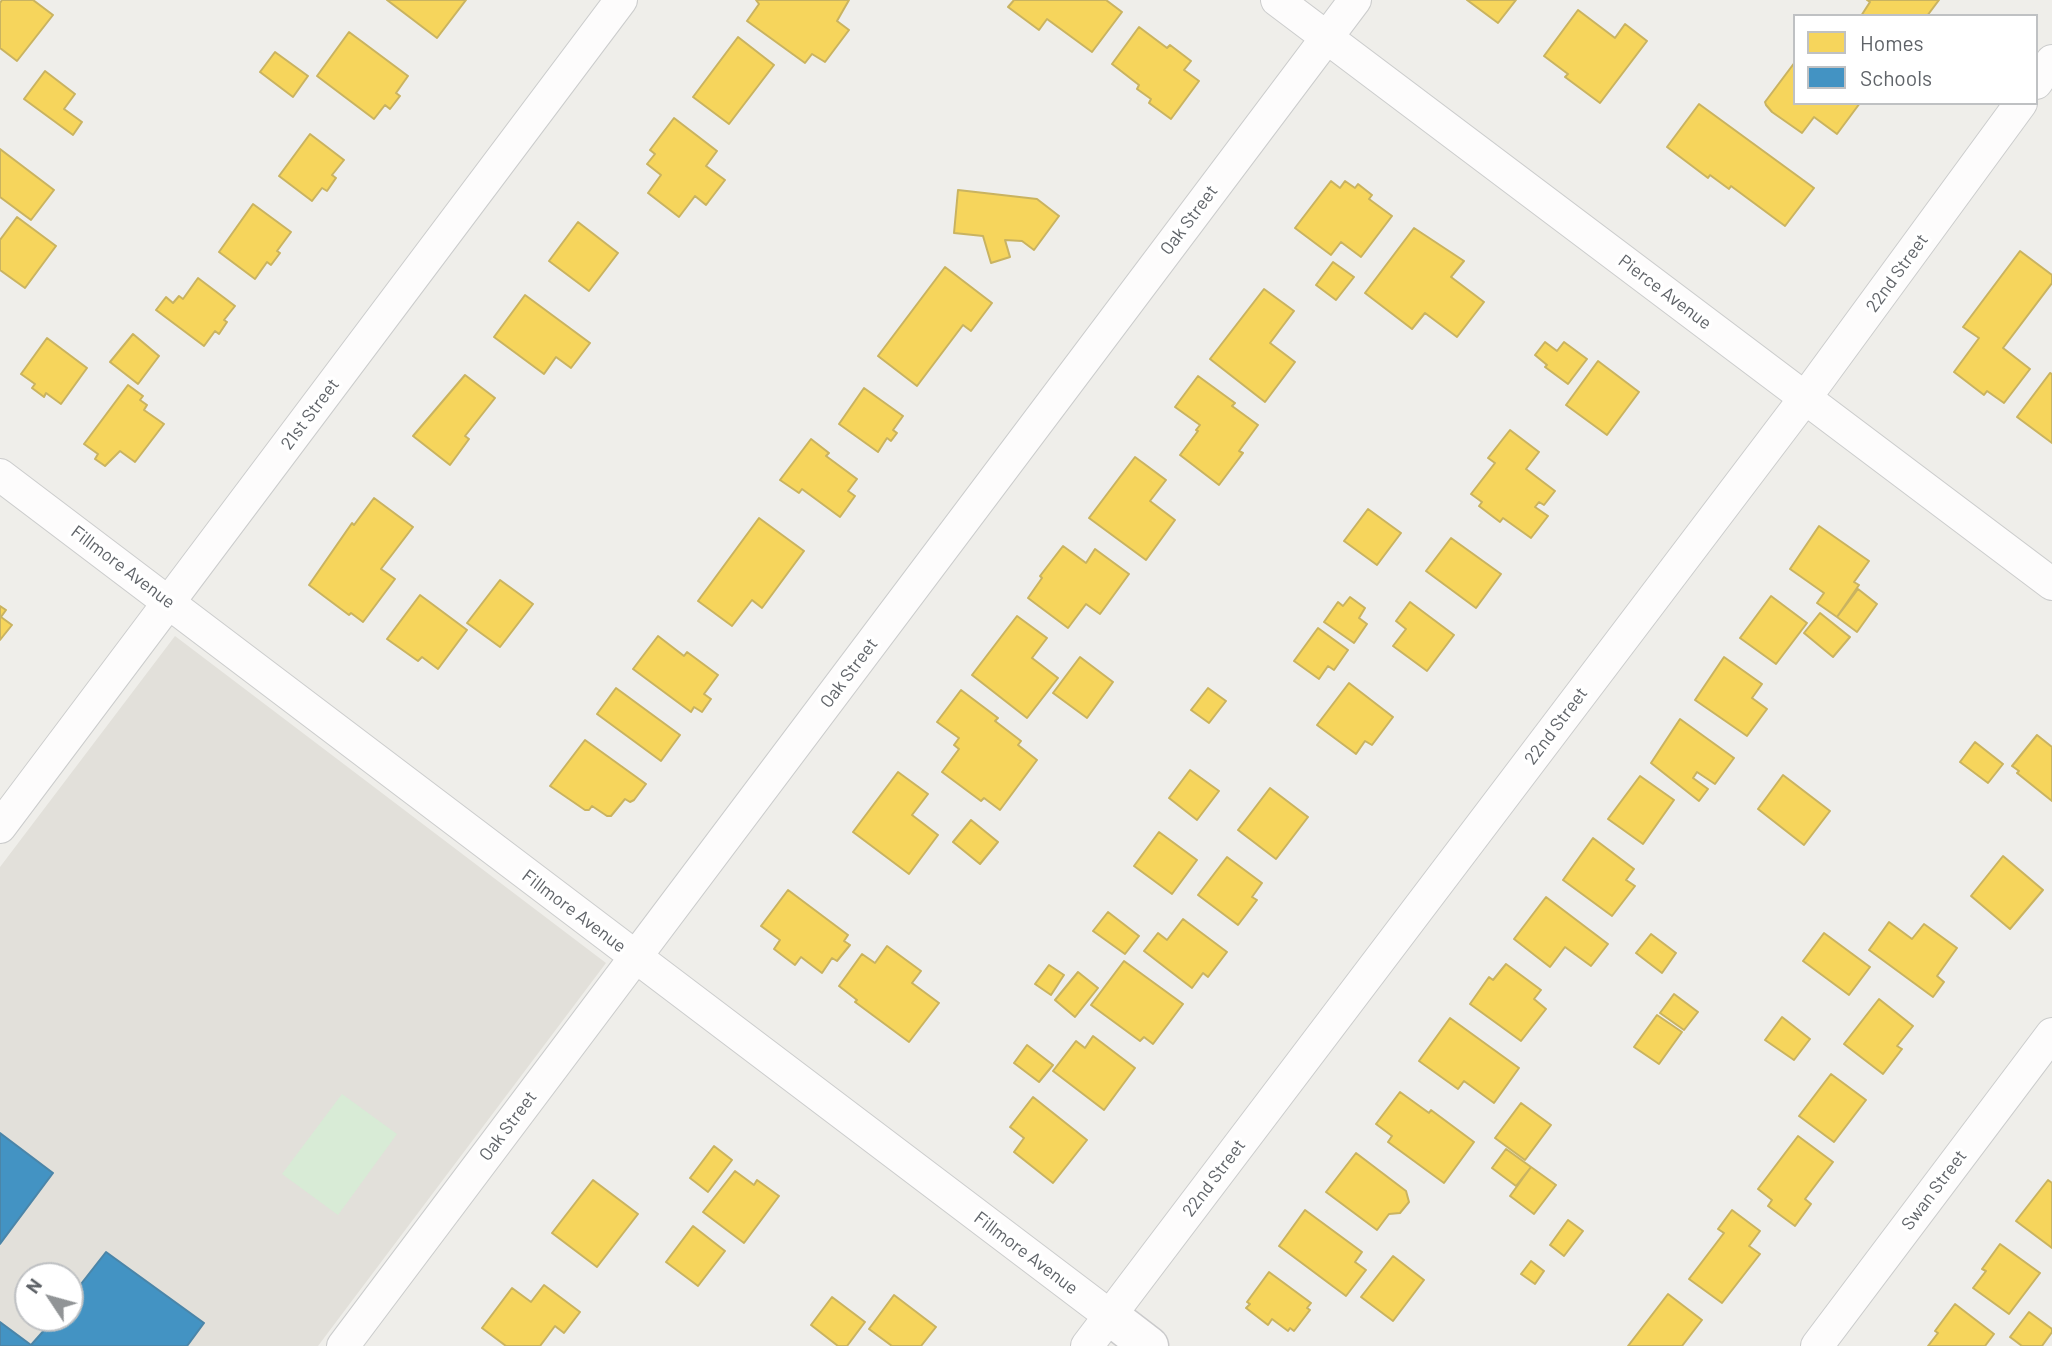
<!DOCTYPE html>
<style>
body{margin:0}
#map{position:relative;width:2052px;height:1346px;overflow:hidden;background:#efeeea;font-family:Barlow,sans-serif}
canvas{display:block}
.legend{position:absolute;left:1793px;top:14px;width:245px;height:91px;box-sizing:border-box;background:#fff;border:2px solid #bfc1c3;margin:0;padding:9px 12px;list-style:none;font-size:21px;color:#5f6368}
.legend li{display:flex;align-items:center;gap:14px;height:35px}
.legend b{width:35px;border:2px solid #bfc1c3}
.north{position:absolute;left:14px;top:1262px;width:70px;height:70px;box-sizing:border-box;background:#fff;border:2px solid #bfc1c3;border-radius:50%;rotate:306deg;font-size:19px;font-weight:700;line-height:28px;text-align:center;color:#5f6368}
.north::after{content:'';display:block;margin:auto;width:24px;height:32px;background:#919496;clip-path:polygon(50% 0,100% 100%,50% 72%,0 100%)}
</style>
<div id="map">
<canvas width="2052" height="1346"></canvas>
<ul class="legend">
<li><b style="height:19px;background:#f6d55c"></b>Homes</li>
<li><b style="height:19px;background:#4393c3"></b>Schools</li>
</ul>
<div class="north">N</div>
</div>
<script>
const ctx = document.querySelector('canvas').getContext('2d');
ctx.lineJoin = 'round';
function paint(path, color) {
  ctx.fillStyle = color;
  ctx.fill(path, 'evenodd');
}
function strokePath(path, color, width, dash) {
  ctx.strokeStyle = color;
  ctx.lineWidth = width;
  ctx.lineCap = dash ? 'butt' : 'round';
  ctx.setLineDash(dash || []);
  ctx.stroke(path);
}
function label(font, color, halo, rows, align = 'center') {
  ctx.font = font + ' Barlow,sans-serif';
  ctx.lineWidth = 7;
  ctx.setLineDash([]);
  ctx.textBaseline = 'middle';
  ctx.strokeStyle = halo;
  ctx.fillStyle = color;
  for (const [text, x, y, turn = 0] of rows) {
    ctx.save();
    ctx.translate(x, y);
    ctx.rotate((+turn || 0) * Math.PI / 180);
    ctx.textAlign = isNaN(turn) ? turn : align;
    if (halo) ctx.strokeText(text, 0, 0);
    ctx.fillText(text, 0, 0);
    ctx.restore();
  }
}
const education = new Path2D(`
 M175 636 606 963 318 1346H0V867ZM28 1276H70V1318H28Z`);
const green = new Path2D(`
 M342 1094 397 1134 338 1215 282 1174Z`);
const homes = new Path2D(`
 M2 0H33L53 15 17 61 0 48V3Z
 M387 0H466L437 38Z
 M756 0H849L837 21 849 30 825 62 812 54 805 63 747 21 759 4Z
 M1014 0H1106L1122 12 1092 52 1047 19 1039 30 1008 7Z
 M1467 0H1516L1498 23Z
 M1867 0H1939L1927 16H1861L1870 2Z
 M1578 10 1615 38 1625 24 1647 41 1600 103 1565 77 1568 74 1544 56Z
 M1139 27 1167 48 1170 45 1191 61 1184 70 1199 81 1171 119 1149 103 1151 99 1137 89 1139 85 1112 64Z
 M349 32 408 76 396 93 400 96 390 109 385 105 374 119 317 76Z
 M738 37 774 65 729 124 693 97Z
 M275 52 308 76 293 97 260 72Z
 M1795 62V103H1860L1837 134 1814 117 1802 133 1772 112 1766 105 1765 102Z
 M45 71 75 94 64 109 82 122 73 135 24 99Z
 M1699 104 1814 188 1785 226 1731 186 1729 189 1710 175 1708 178 1667 147Z
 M674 118 717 151 706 166 725 180 706 205 695 196 679 217 648 193 661 175 647 164 655 154 650 150Z
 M310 134 344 160 332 175 336 178 327 191 322 188 312 201 279 176Z
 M0 149 54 190 31 220 0 197Z
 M1331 181 1340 188 1345 181 1355 188 1358 184 1372 195 1369 199 1392 216 1361 257 1341 242 1331 255 1295 228Z
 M958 190 1037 199 1059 216 1034 250 1022 241 1005 240 1010 257 991 263 983 236 954 233Z
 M253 204 291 232 277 251 280 253 271 265 267 262 255 279 219 252Z
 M17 217 56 246 25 288 0 270V240Z
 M578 222 618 253 589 291 549 261Z
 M1414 228 1464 261 1451 277 1484 302 1457 337 1425 313 1412 329 1365 293Z
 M2020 251 2052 275V283L2003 348 2030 369 2004 403 1987 391 1984 395 1954 372 1979 338 1963 327Z
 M1333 262 1354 277 1336 300 1316 285Z
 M945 267 992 303 971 331 963 325 917 386 878 356Z
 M198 278 235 306 224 320 227 322 219 334 215 331 204 346 156 310 166 297 173 303 179 296 183 299Z
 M1264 289 1294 311 1270 343 1295 362 1265 402 1210 359Z
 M525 295 590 343 571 368 556 357 544 374 494 337Z
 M133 334 159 356 138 384 110 362Z
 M47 338 87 368 61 404 46 393 44 397 32 388 35 384 21 374Z
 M1545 342 1557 351 1564 342 1587 359 1568 384 1545 367 1547 365 1535 355Z
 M1598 361 1639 392 1607 435 1566 405Z
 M2050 373 2052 374V443L2017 417Z
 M465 375 495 398 465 436 469 439 450 465 413 436Z
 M1198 376 1235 403 1232 406 1258 425 1239 451 1243 453 1219 485 1180 455 1198 431 1196 430 1200 425 1175 407Z
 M128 385 143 396 140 400 147 405 144 410 164 424 135 462 120 451 105 466 95 459 98 454 84 444Z
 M864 388 903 416 893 430 897 433 891 441 887 438 878 452 839 424Z
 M1510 430 1539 452 1526 469 1555 491 1544 505 1539 502 1535 507 1548 516 1531 538 1503 518 1500 522 1479 506 1482 502 1471 494 1495 463 1488 458Z
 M811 439 829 453 826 456 857 479 848 491 855 496 840 517 802 489 799 493 780 480Z
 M1135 457 1166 480 1150 501 1175 520 1146 560 1089 518Z
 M374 498 413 527 381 569 395 579 363 622 351 613 349 615 309 585 352 523 354 525Z
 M1368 509 1401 533 1377 565 1344 541Z
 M759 518 804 551 762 608 752 600 732 626 698 601Z
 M1819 526 1869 561 1854 582 1859 585 1837 617 1817 603 1824 593 1790 569Z
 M1451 538 1501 574 1476 608 1426 571Z
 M1063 546 1086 563 1095 549 1129 574 1100 614 1086 604 1068 628 1028 598 1042 578 1040 576Z
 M500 580 533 604 500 647 467 623Z
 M1858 589 1877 604 1857 632 1837 617Z
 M420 595 467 630 438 669 422 657 418 661 387 639Z
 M1771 596 1807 623 1776 664 1740 638Z
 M1350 597 1365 608 1359 618 1367 624 1354 643 1324 622 1338 602 1343 606Z
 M1410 602 1454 635 1427 671 1393 646 1406 629 1396 621Z
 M0 606 6 610 1 617 12 625 0 640Z
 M1820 613 1850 637 1833 657 1804 633Z
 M1017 616 1047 638 1032 658 1058 678 1027 718 972 675Z
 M1318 628 1348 650 1334 670 1328 666 1319 679 1294 661Z
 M658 636 684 656 687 652 718 675 704 694 711 699 702 712 694 707 691 712 633 669Z
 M1080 657 1113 682 1087 718 1053 693Z
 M1724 657 1762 684 1752 698 1767 709 1747 736 1695 700Z
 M1349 683 1393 717 1372 745 1365 741 1356 754 1317 725Z
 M616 688 680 735 661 761 597 714Z
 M1208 688 1226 701 1209 723 1191 710Z
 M961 690 998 718 995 721 1021 741 1018 745 1037 760 1000 810 984 798 981 801 942 772 959 749 954 745 959 738 937 722Z
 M1680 719 1734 758 1715 784 1697 772 1693 778 1708 789 1699 801 1651 763Z
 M2037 735 2052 747V801L2017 773 2019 771 2012 766Z
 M585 740 646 784 634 800 630 802 625 799 611 816H607L592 806 589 810H585L550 786Z
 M1975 742 2003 764 1988 783 1960 762Z
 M1190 770 1219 791 1197 820 1169 798Z
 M898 772 928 794 912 815 938 835 909 874 853 832Z
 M1783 775 1830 811 1804 845 1758 809Z
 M1640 776 1674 800 1643 844 1608 819Z
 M1270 788 1308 817 1276 859 1238 830Z
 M971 820 998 842 980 864 953 842Z
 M1159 832 1197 860 1172 894 1134 866Z
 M1593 838 1634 869 1626 880 1635 886 1612 916 1563 880Z
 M2003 856 2043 890 2010 929 1971 896Z
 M1227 857 1262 883 1252 897 1257 900 1238 925 1198 895Z
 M788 890 848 935 844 941 850 945 837 961 832 958 822 973 801 957 795 965 774 949 780 940 761 926Z
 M1546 897 1608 944 1591 966 1565 947 1550 967 1514 939Z
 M1108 912 1139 936 1125 954 1093 931Z
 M1183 919 1227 952 1208 977 1203 973 1192 988 1144 951 1158 933 1167 940Z
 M1889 922 1912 939 1924 924 1957 948 1937 976 1944 982 1933 997 1869 950Z
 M1824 933 1870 967 1849 995 1803 961Z
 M1651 934 1676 953 1662 973 1636 953Z
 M887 946 921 971 912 983 939 1003 909 1042 855 1002 857 1000 839 986 862 954 875 963Z
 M1124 961 1183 1004 1153 1044 1144 1037 1140 1041 1091 1005Z
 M1506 964 1541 990 1534 999 1546 1009 1521 1041 1470 1004 1489 977 1493 980Z
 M1049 965 1064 975 1051 995 1035 984Z
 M1078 972 1098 988 1075 1017 1055 1000Z
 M1674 994 1698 1012 1684 1030 1660 1013Z
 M1879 999 1913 1026 1897 1046 1902 1049 1883 1074 1844 1044Z
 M1657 1015 1682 1032 1659 1064 1634 1047Z
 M1782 1017 1810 1039 1794 1060 1765 1040Z
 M1450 1018 1519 1068 1494 1103 1464 1081 1458 1089 1419 1061Z
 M1093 1036 1135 1068 1104 1110 1053 1071 1076 1041 1085 1048Z
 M1027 1045 1053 1065 1039 1082 1014 1063Z
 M1831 1074 1866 1100 1834 1142 1799 1116Z
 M1400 1092 1429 1113 1431 1110 1474 1142 1444 1183 1388 1142 1392 1136 1376 1124Z
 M1033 1097 1087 1140 1053 1183 1014 1152 1024 1138 1010 1127Z
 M1521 1103 1551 1125 1525 1160 1495 1138Z
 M1798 1136 1833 1162 1805 1199 1811 1204 1795 1226 1768 1206 1772 1200 1758 1189Z
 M714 1146 732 1160 708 1192 690 1178Z
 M1506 1149 1531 1167 1516 1186 1492 1168Z
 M1356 1153 1406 1191 1409 1202 1400 1213 1389 1214 1377 1230 1326 1192Z
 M1531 1167 1556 1185 1534 1214 1510 1196Z
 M735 1171 754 1185 757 1180 779 1196 744 1243 703 1212Z
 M593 1180 638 1214 597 1267 552 1233Z
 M2048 1180 2052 1183V1248L2016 1221Z
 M1305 1210 1362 1252 1355 1262 1366 1270 1346 1296 1279 1246Z
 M1732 1210 1760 1231 1749 1246 1760 1254 1722 1303 1689 1279 1724 1233 1718 1229Z
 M1568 1220 1583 1231 1564 1256 1550 1245Z
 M693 1226 725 1251 698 1286 666 1262Z
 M2000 1244 2040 1273 2009 1314 1973 1288 1986 1271 1982 1269Z
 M1393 1256 1424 1280 1393 1321 1361 1297Z
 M1531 1261 1544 1271 1535 1284 1521 1274Z
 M1269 1272 1311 1303 1307 1308 1310 1310 1294 1331 1290 1328 1288 1331 1272 1319 1268 1325 1246 1308 1250 1304 1247 1302Z
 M544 1285 580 1312 564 1333 555 1326 540 1346H506L482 1328 512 1288 531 1302Z
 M1668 1294 1702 1320 1682 1346H1628Z
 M894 1295 936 1327 921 1346H892L869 1329Z
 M832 1297 865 1322 847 1346H838L811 1325Z
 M1955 1304 1994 1334 1985 1346H1928L1938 1333 1935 1331Z
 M2029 1312 2052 1329V1332L2042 1346H2022L2010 1337Z`);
const schools = new Path2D(`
 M0 1133 53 1173 0 1244Z
 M106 1252 204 1323 187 1346H0V1322L31 1345 55 1318H70V1298Z`);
const street = new Path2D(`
 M1277 0 2052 584
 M2036 83 2052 61
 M0 475 1110 1316
 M0 827 621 0
 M343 1346 1355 0
 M1087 1346 1805 398 2021 103
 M1817 1346 2052 1034`);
const secondary = new Path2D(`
 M1110 1316 1149 1346`);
const streetNames = [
 ["Oak Street",1189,220,-53],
 ["22nd Street",1897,273,-54],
 ["Pierce Avenue",1665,292,37],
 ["21st Street",310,414,-53],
 ["Fillmore Avenue",123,567,37],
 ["Oak Street",849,673,-53],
 ["22nd Street",1556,726,-53],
 ["Fillmore Avenue",574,911,37],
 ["Oak Street",508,1126,-53],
 ["22nd Street",1214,1178,-53],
 ["Swan Street",1934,1190,-53],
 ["Fillmore Avenue",1026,1253,37]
];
paint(education, '#e2e0da');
paint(green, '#d8ebd6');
paint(homes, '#f6d55c');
strokePath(homes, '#c9b360', 2);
paint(schools, '#4393c3');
strokePath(schools, '#4b85a8', 2);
strokePath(street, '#cbcccc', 34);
strokePath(secondary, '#cacacb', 41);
strokePath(street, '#fdfcfc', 32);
strokePath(secondary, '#fdfcfc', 38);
label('18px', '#5f6368', '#fff', streetNames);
</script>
